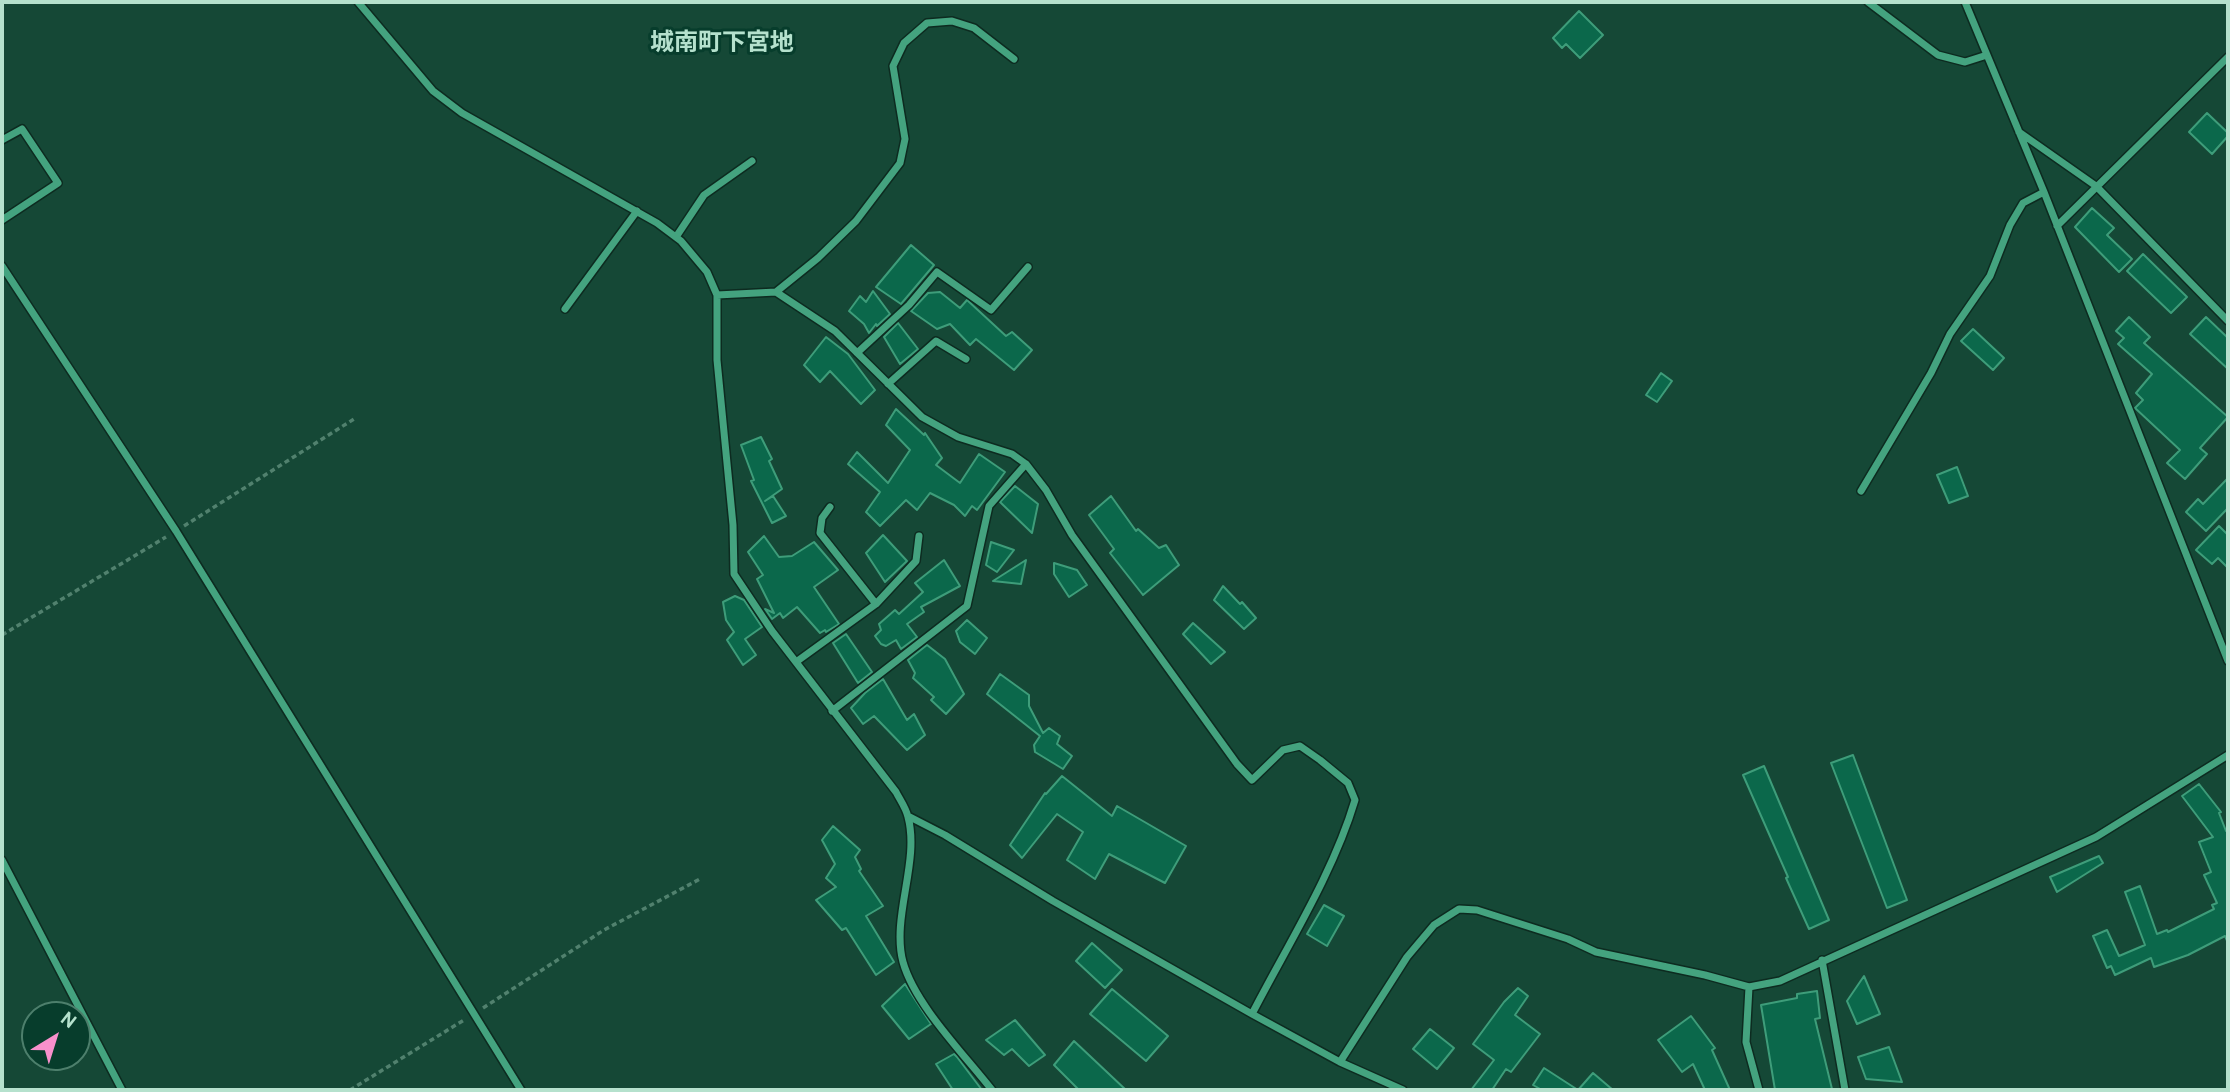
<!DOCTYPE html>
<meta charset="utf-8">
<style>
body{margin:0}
#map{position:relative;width:2230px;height:1092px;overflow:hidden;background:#154836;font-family:Overpass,sans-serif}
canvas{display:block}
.frame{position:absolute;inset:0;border:4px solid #b5e1cd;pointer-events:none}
.north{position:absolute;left:21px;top:1001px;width:70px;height:70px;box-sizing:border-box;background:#073d2c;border:2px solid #4d7f6c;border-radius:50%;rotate:38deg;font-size:19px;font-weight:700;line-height:28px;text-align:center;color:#b5e1cd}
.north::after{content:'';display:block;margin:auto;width:24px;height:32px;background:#f890cc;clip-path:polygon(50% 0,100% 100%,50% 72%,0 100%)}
</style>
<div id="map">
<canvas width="2230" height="1092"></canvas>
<div class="frame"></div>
<div class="north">N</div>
</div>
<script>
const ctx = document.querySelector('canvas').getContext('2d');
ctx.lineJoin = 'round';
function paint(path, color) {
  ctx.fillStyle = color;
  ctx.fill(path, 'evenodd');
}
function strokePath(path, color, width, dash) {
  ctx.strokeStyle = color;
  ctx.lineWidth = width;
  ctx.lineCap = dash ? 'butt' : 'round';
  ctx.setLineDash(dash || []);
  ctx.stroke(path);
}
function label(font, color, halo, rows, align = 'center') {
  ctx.font = font + ' Overpass,"Noto Sans JP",sans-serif';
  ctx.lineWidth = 6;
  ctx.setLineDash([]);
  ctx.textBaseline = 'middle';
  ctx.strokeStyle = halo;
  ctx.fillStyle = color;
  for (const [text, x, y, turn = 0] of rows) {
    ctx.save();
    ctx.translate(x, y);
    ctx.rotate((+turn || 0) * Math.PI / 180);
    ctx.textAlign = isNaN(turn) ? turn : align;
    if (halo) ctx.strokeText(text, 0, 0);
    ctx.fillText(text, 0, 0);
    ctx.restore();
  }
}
const building = new Path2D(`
 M1579 11 1603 35 1580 58 1566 44 1562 48 1553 38Z
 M2207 113 2228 133V136L2212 154 2189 132Z
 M2092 208 2114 228 2107 235 2132 259 2119 272 2075 227Z
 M911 245 934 265 901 304 876 287Z
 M2143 254 2187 297 2171 313 2127 271Z
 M873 291 890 314 877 326 876 324 869 333 864 324 849 311 860 296 866 302Z
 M940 292 960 308 967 300 1006 336 1012 332 1032 350 1014 370 976 339 970 345 950 324 937 329 911 311 928 293Z
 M2129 317 2150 337 2144 343 2228 417 2200 448 2207 454 2185 479 2167 463 2180 450 2135 408 2143 400 2136 393 2152 374 2118 344 2124 338 2116 331Z
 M2206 317 2228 338V369L2190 334Z
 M898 323 918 349 900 364 884 337Z
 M1973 329 2004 358 1993 370 1961 341Z
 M826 337 848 354 875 390 861 404 830 371 820 382 804 365Z
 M1661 373 1672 381 1657 402 1646 395Z
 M896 409 924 435 925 433 942 458 936 465 960 483 979 454 1005 472 977 510 972 506 965 516 954 505 930 493 917 510 906 500 880 526 866 512 880 492 848 464 857 452 888 483 910 450 886 425Z
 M761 437 772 459 769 461 782 489 765 501 773 496 786 516 772 523 751 481 754 480 741 445Z
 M1957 467 1968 496 1949 503 1937 475Z
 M2228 478V508L2206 531 2186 512 2198 499 2203 504Z
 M1015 486 1038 504 1032 533 1000 502Z
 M1111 496 1136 531 1138 529 1159 548 1166 545 1179 565 1143 595 1110 553 1114 549 1089 515Z
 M2219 526 2228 535V568L2218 558 2212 564 2196 550Z
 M883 535 907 561 885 582 866 553Z
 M764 536 779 557 792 556 814 542 838 570 814 587 839 624 826 632 825 630 820 633 797 607 783 618 780 613 772 619 765 609 774 613 757 579 763 575 748 552Z
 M991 542 1014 550 997 572 986 565Z
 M944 560 960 586 921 607 924 612 907 624 917 637 901 649 896 640 886 646 881 644 875 636 881 630 879 624 895 610 899 614 923 592 915 583Z
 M1026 560 1021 584 993 581Z
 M1054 563 1077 570 1087 585 1069 597 1054 574Z
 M1223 586 1240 604 1242 602 1256 618 1244 629 1214 600Z
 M735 596 744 600 762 627 745 639 756 655 743 665 727 640 734 632 726 620 723 602Z
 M967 620 987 638 975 654 960 642 956 631Z
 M1193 623 1225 652 1211 664 1183 634Z
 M846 634 872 672 858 683 833 643Z
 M927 645 945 659 964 694 946 714 931 700 934 697 913 678 915 673 908 660Z
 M1000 674 1029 695V706L1043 733 1049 728 1060 736 1057 744 1072 756 1063 769 1035 752 1034 745 1040 736 987 694Z
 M883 679 907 720 914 714 925 735 907 750 874 716 863 724 851 708 865 693Z
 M1853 755 1907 900 1887 908 1831 763Z
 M1764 766 1829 920 1809 929 1786 878 1788 877 1743 775Z
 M1062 776 1112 816 1117 806 1186 846 1165 883 1109 854 1095 879 1067 860 1083 832 1057 814 1022 858 1010 845 1045 793 1046 794Z
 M2199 784 2221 812 2219 813 2226 831 2228 830V943L2225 936 2188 955 2154 967 2151 958 2115 975 2111 966 2107 968 2093 936 2107 930 2119 956 2145 945 2125 892 2140 886 2157 934 2167 930 2168 932 2214 909 2212 905 2217 903 2204 875 2211 872 2199 842 2213 837 2182 796Z
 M833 826 860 850 855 857 861 869 859 871 883 906 866 916 894 962 876 975 846 928 842 930 816 900 836 887 826 878 835 864 822 840Z
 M2099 856 2103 863 2057 892 2050 877Z
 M1324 905 1344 916 1327 946 1307 934Z
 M1092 943 1122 970 1105 988 1076 961Z
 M1864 976 1880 1014 1857 1024 1847 1001Z
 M905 984 931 1024 909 1039 882 1006Z
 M1518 988 1528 996 1515 1015 1540 1034 1511 1072 1506 1069 1492 1090H1471L1494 1060 1473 1044 1504 1002Z
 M1112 989 1168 1036 1146 1061 1090 1014Z
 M1817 991 1820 1018 1815 1019 1832 1089 1775 1090 1761 1005 1797 998V994Z
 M1691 1016 1715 1048 1712 1050 1730 1090H1705L1693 1064 1682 1072 1658 1040Z
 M1015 1020 1045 1055 1029 1066 1012 1049 1004 1055 986 1040Z
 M1430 1029 1454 1048 1437 1069 1413 1049Z
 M1074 1041 1126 1090H1079L1054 1065Z
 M1889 1047 1902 1082 1866 1079 1858 1057Z
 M954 1054 957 1057 982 1090H953L936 1064Z
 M1544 1068 1578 1090 1593 1073 1613 1090H1542L1533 1085Z`);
const path = new Path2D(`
 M184 526 354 419
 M2 635 166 537
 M483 1008 604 930 700 879
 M350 1090 464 1020`);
const minor = new Path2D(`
 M358 2 433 91 462 113 657 223 681 241 707 272 717 295V360L733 525 734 574 772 631 896 792C900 800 906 808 908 817 920 862 891 917 903 962 915 1005 964 1054 992 1090
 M1868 2 1938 55 1965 62 1987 55
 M1965 2 2044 192 2228 661
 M2019 132 2096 186 2228 321
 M2 140 22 129 58 183 2 220
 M2057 226 2228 57
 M676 237 704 195 752 161
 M2 266 176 531 521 1090
 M776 292 835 331 922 417 958 437 1012 454 1026 464 1046 490 1072 535 1237 764 1252 780 1283 750 1300 746 1320 760 1348 783 1355 800C1333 874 1287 946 1252 1014
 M717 295 776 292 818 258 856 221 900 163 905 139 893 66 904 43 927 23 952 21 974 28 1014 59
 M565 309 637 211
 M857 353 909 305 937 272 991 310 1028 267
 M888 384 936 341 966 359
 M1861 491 1931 373 1950 334 1990 276 2010 225 2023 203 2044 192
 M830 507 822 518 820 533 876 604
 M796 662 876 604 916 561 919 536
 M832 711 967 606 989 506 1026 464
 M908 816 945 835 1053 901 1252 1014 1340 1062 1403 1090
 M2 860 122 1090
 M1822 960 1845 1090
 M1749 987 1746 1042 1759 1090
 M1340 1062 1407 957 1434 925 1459 909 1477 910 1568 939 1596 952 1705 975 1749 987 1780 981 2096 837 2228 755`);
const quarterNames = [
 ["城南町下宮地",722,45]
];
paint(building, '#0b684b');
strokePath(building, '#3e9d7a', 2);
strokePath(minor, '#0d2b20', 10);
strokePath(path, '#51816e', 3.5, [5, 3.5]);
strokePath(minor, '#44a37f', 7);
label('bold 24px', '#b5e1cd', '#073d2c', quarterNames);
</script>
